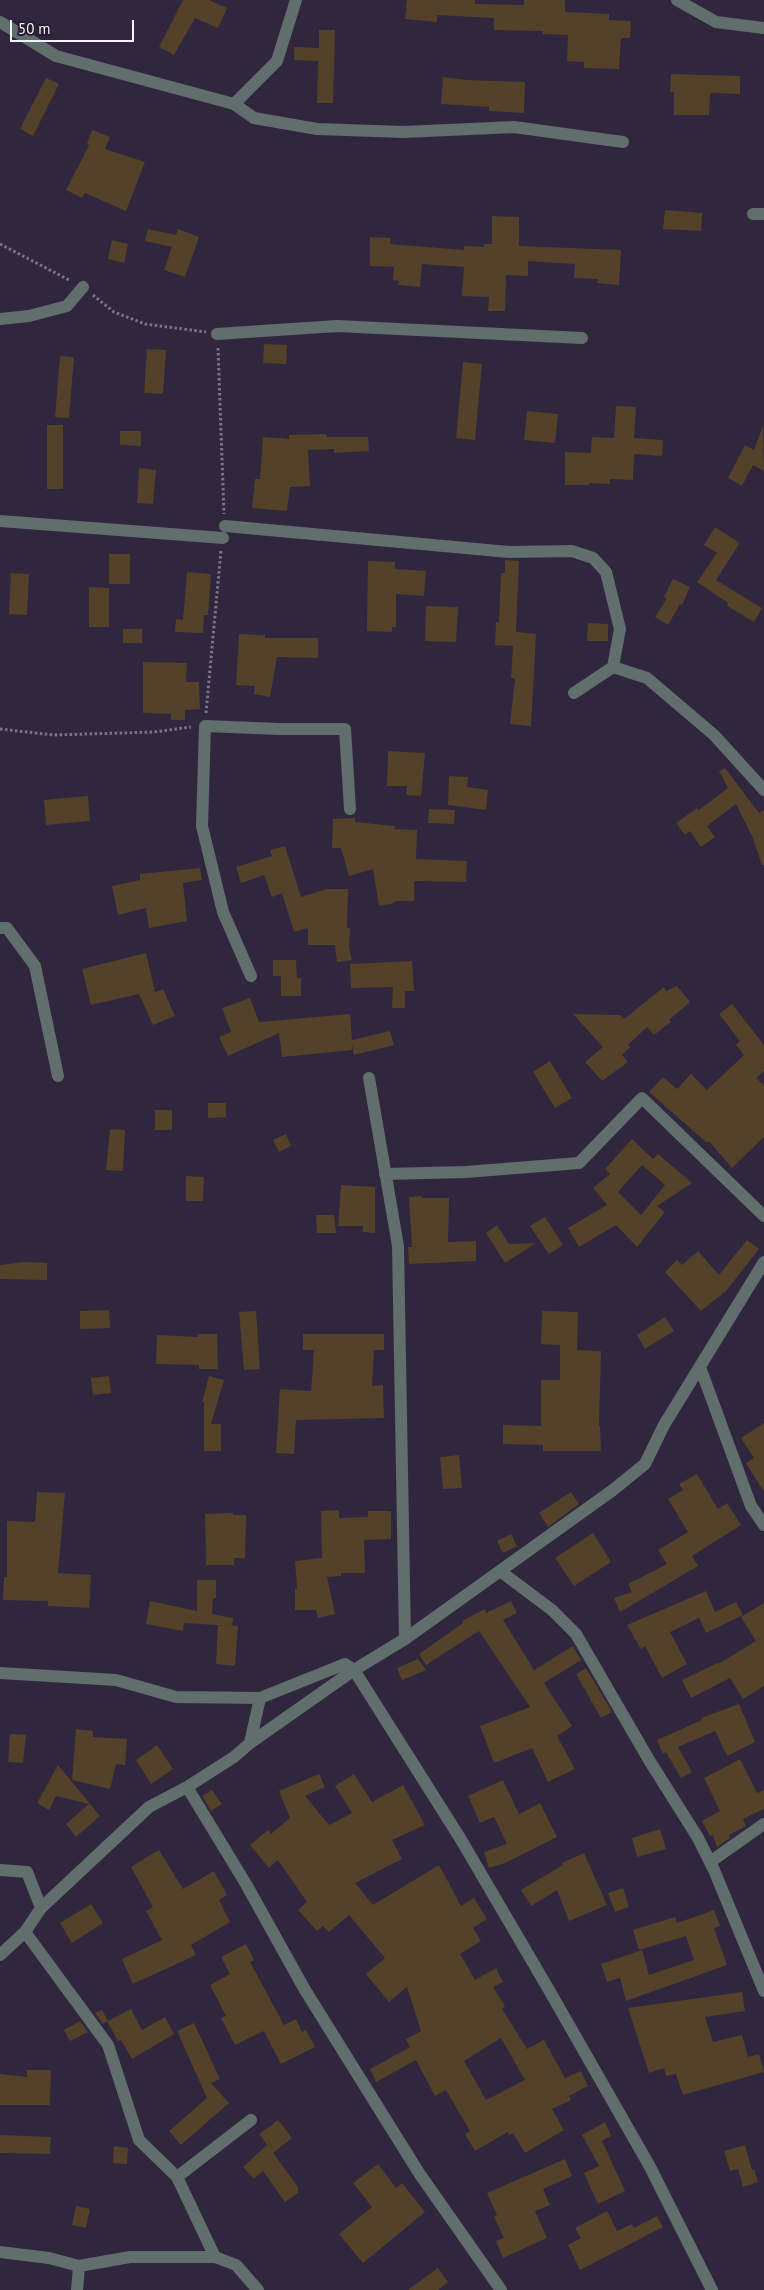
<!DOCTYPE html>
<style>
body{margin:0}
#map{position:relative;width:764px;height:2290px;overflow:hidden;background:#30263e;font-family:"PT Sans",sans-serif}
canvas{display:block}
.scale{position:absolute;left:10px;top:20px;width:124px;height:22px;box-sizing:border-box;border:2px solid #f5f1fd;border-top:0;padding-left:6px;font-size:15px;line-height:18px;white-space:nowrap;color:#f5f1fd;-webkit-text-stroke:4px #261d33;paint-order:stroke}
</style>
<div id="map">
<canvas width="764" height="2290"></canvas>
<div class="scale">50 m</div>
</div>
<script>
const ctx = document.querySelector('canvas').getContext('2d');
ctx.lineJoin = 'round';
function paint(path, color) {
  ctx.fillStyle = color;
  ctx.fill(path, 'evenodd');
}
function strokePath(path, color, width, dash) {
  ctx.strokeStyle = color;
  ctx.lineWidth = width;
  ctx.lineCap = dash ? 'butt' : 'round';
  ctx.setLineDash(dash || []);
  ctx.stroke(path);
}
const building = new Path2D(`
 M183 0H209L227 8 218 28 195 18 174 55 159 47Z
 M407 0H475V4L524 5V0H565V12L609 14V20L631 21 630 38H621L619 69 584 68V62L567 61 568 35 542 34 543 31 494 30V18L437 15V22L405 19Z
 M319 30H335L333 103H317L318 61 294 60V47L319 48Z
 M671 74 740 76V94L710 93 709 115H674V92H670Z
 M443 77 468 80 525 82 524 113 489 111V107L441 104Z
 M46 78 59 84 33 136 20 129Z
 M92 130 110 137 105 149 145 162 126 211 85 193 82 198 66 190 89 145 87 144Z
 M665 210 702 213 701 231 663 229Z
 M492 216 519 217V246L621 250 619 285 597 283 598 279 574 278 575 264 528 261V276L506 275 505 311H488L489 297 462 296 464 267 422 264 420 287 398 285 399 281 393 280 394 267 370 266V237L391 238 390 244 464 250V246L484 247V244H492Z
 M148 229 176 235 178 229 199 237 185 277 164 270 172 247 145 241Z
 M112 240 128 244 124 263 108 259Z
 M264 344 287 345 286 364 263 363Z
 M147 349 166 350 163 394 144 393Z
 M60 356 74 357 69 418 55 417Z
 M463 362 482 364 475 440 456 438Z
 M616 406 636 407 634 438 663 440 662 456 634 454 633 480 610 479V484L589 483V485H565V452L591 453 592 437 614 438Z
 M527 411 558 414 555 443 524 440Z
 M47 425H63V489H47Z
 M763 426 764 471 753 465 742 486 728 478 745 445 754 450Z
 M120 431H141V446L120 445Z
 M326 434 327 437H368L369 451 334 453V449L308 450 310 486 290 487 287 511 252 508 255 479H260L263 437 289 439V435Z
 M139 468 156 470 153 504 137 503Z
 M715 527 740 543 716 580 762 608 754 622 727 606 728 603 697 582 717 553 704 545Z
 M109 554H130V584H109Z
 M505 560 519 561 516 632 536 634 531 726 510 724 515 679 511 678 513 646 495 645 496 622H499L501 573H505Z
 M368 561 395 562V569L426 571 424 596 396 594V627H392V632L367 631Z
 M187 572 211 574 208 615H204L203 633 175 632 176 619 183 620Z
 M11 573 29 574 27 615 9 614Z
 M673 579 690 587 682 605 680 604 668 625 655 617 667 598 664 597Z
 M89 587 109 588V627H89Z
 M426 606 458 607 456 642 425 641Z
 M588 623 608 624V641H587Z
 M123 629H142V643H123Z
 M239 634 265 635V638H318V658L277 657 270 697 254 694 255 686 236 685Z
 M143 662 187 663 186 682H199L200 709 185 710V720H171V714L143 713Z
 M388 751 425 753 421 796 406 795 407 786H387Z
 M725 768 759 813 764 810V865H762L752 836 736 804 707 826 715 837 701 847 690 831 685 835 676 823 697 808 699 810 728 788 719 771Z
 M449 776 468 777 467 787 488 790 486 810 448 805Z
 M88 796 90 821 46 825 44 800Z
 M429 809 455 810 454 824 428 823Z
 M355 818V822L395 826 394 829 417 830 416 859 467 861 466 882 414 881V901H394L395 903 379 906 373 869 349 876 341 848H332L333 819Z
 M285 846 301 897 327 889H348L347 928H350L349 948 352 960 337 962 335 945H308V928L294 932 282 893 272 897 264 875 241 883 236 867 272 856 270 850Z
 M200 868 202 880 183 883 187 921 149 928 146 908 118 915 112 886 140 880V874Z
 M146 953 155 992 163 989 175 1016 153 1025 139 994 91 1005 82 969Z
 M273 960H296L297 978H301V996H281V976H273Z
 M412 961 414 991H405V1008H392L393 987 351 988 350 964Z
 M677 986 690 1002 669 1020 671 1022 654 1035 647 1027 628 1045 630 1047 622 1055 628 1062 602 1081 585 1062 603 1047 573 1014 620 1015 624 1019 664 987 666 991Z
 M250 998 259 1022 350 1014 352 1040 390 1031 394 1045 354 1055 352 1044V1050L282 1057 279 1033 228 1056 219 1037 231 1032 222 1008Z
 M732 1004 764 1045V1071L756 1078 764 1085V1137L732 1168 709 1141 707 1143 649 1092 663 1077 677 1089 691 1074 707 1090 744 1055 736 1045 740 1041 719 1014Z
 M550 1061 572 1098 555 1108 533 1072Z
 M208 1103H226V1117L208 1118Z
 M155 1110H172V1130H155Z
 M110 1129 125 1130 123 1171 106 1170Z
 M286 1134 291 1146 279 1152 273 1140Z
 M632 1139 653 1159 658 1154 692 1183 657 1206 665 1212 637 1247 616 1225 579 1247 568 1228 607 1205 593 1188 610 1174 605 1169ZM642 1165 665 1185 641 1215 618 1192Z
 M186 1176 204 1177 203 1201H186Z
 M341 1185 375 1187V1233L363 1232V1226H338Z
 M422 1196V1198H449L448 1242 476 1241V1261L409 1264 408 1247H412L409 1197Z
 M316 1215H334L336 1233H317Z
 M545 1217 563 1245 549 1254 530 1226Z
 M497 1225 509 1244 536 1243 505 1263 486 1233Z
 M747 1240 759 1249 726 1291 701 1311 665 1272 677 1260 682 1265 698 1251 719 1275Z
 M24 1262 47 1263V1280L0 1279V1265Z
 M109 1310 110 1328 80 1329V1311Z
 M256 1311 260 1369 244 1370 239 1312Z
 M542 1311 578 1312 577 1350 601 1351 599 1426H600L601 1451H543V1445L503 1444V1425L541 1426V1380H560V1345L541 1344Z
 M665 1317 674 1331 645 1349 637 1335Z
 M198 1334H217L218 1369H199V1365L156 1364 157 1335 198 1337Z
 M303 1334H384V1350H374L372 1386 383 1385 384 1418 296 1420 294 1454 276 1453 280 1389 311 1391 314 1350H303Z
 M109 1376 111 1393 93 1395 91 1378Z
 M209 1376 224 1380 211 1424H221V1451H204V1402H202Z
 M764 1423V1492L746 1463 754 1458 741 1438Z
 M459 1455 462 1488 443 1489 440 1457Z
 M697 1474 718 1509 727 1503 741 1525 692 1556 698 1566 620 1612 614 1598 632 1592 628 1584 667 1564 658 1550 688 1532 668 1499 683 1490 679 1484Z
 M37 1492 65 1493 58 1573 91 1575 89 1608 48 1606V1601L3 1600 4 1577H7V1521L35 1522Z
 M571 1492 579 1504 548 1527 539 1513Z
 M339 1510V1518L368 1517V1511H391V1539L364 1540 365 1573H341V1576L327 1577 335 1614 318 1618 316 1610H295V1589H297L295 1561 322 1558 321 1511Z
 M233 1513V1515H246L245 1558H234V1565H206L205 1514Z
 M593 1533 611 1562 574 1586 555 1558Z
 M511 1534 517 1546 503 1553 497 1541Z
 M197 1580H216V1598H213L212 1614 233 1618 232 1626 184 1623 183 1631 146 1624 150 1601 197 1611Z
 M706 1591 715 1612 736 1602 743 1615 706 1633 699 1618 670 1632 687 1664 662 1678 645 1646 641 1649 627 1625Z
 M511 1601 517 1613 503 1620 534 1670 573 1646 581 1660 544 1683 572 1726 557 1736 575 1769 548 1782 532 1748 494 1763 480 1726 530 1707 479 1631 426 1665 419 1654 463 1623 462 1621 485 1609 486 1613Z
 M764 1603V1686L743 1699 730 1678 691 1698 682 1680 717 1663 718 1664 756 1641 741 1617Z
 M218 1625 238 1626 235 1666 216 1664Z
 M418 1659 426 1670 402 1680 397 1668Z
 M586 1668 612 1712 601 1718 576 1674Z
 M739 1704 755 1742 727 1756 715 1731 678 1747 692 1772 681 1778 666 1752 663 1754 657 1740 702 1720 701 1718Z
 M76 1729 93 1731V1737L127 1739 125 1765 116 1764 110 1789 72 1780Z
 M10 1734 26 1735 23 1763 8 1762Z
 M157 1745 173 1769 151 1784 136 1760Z
 M740 1759 757 1793 764 1790V1809L743 1819 746 1826 729 1835 730 1838 717 1847 713 1835 710 1836 702 1821 720 1811 704 1778Z
 M58 1765 100 1816 76 1837 66 1824 89 1804 56 1796 49 1810 37 1803Z
 M319 1774 325 1787 305 1796 329 1825 352 1813 335 1786 354 1774 372 1802 403 1785 425 1825 392 1840 402 1859 355 1883 373 1905 439 1865 461 1906 474 1898 487 1919 473 1928 481 1941 460 1954 475 1980 496 1968 503 1982 493 1987 505 2006 502 2009 527 2049 544 2040 565 2078 581 2071 588 2086 569 2096 571 2100 552 2109 564 2130 525 2153 513 2133 509 2135 508 2132 475 2151 465 2134 470 2131 446 2090 435 2096 416 2060 376 2082 370 2069 410 2047 406 2039 421 2031 407 1987 389 2002 366 1974 385 1958 349 1915 329 1932 323 1926 317 1931 298 1910 307 1902 278 1860 269 1868 250 1845 268 1830 271 1834 290 1818 279 1791ZM501 2038 525 2080 486 2100 464 2061Z
 M503 1780 519 1814 540 1803 557 1837 505 1863 489 1868 484 1852 507 1844 494 1817 480 1823 468 1796Z
 M212 1790 222 1804 211 1811 202 1796Z
 M660 1829 666 1849 637 1857 632 1838Z
 M159 1850 183 1889 214 1871 227 1895 219 1900 230 1922 191 1945 196 1955 133 1984 122 1959 162 1940 146 1911 153 1907 131 1867Z
 M584 1853 607 1905 569 1921 557 1890 531 1906 521 1890 563 1865 562 1863Z
 M623 1888 629 1907 615 1912 608 1893Z
 M91 1904 103 1923 72 1943 60 1923Z
 M714 1910 720 1926 714 1928 727 1965 626 2001 620 1978 607 1982 601 1964 642 1950 649 1975 694 1960 686 1936 639 1950 633 1930 675 1917 677 1923Z
 M246 1944 254 1960 250 1962 284 2025 296 2019 302 2032 306 2030 315 2047 281 2064 264 2031 235 2045 221 2018 226 2016 210 1985 230 1974 221 1957Z
 M742 1992 745 2011 705 2017 713 2042 742 2035 748 2057 759 2054 764 2072 683 2095 676 2074 666 2076 664 2068 649 2073 628 2008Z
 M131 2009 142 2030 165 2017 174 2034 132 2059 121 2040 118 2041 107 2021 103 2024 95 2013 102 2010 108 2021Z
 M80 2021 88 2032 70 2041 64 2030Z
 M194 2023 220 2079 211 2083 229 2103 181 2145 169 2131 207 2098 177 2031Z
 M27 2070H51L50 2105H0V2074L27 2077Z
 M278 2120 292 2138 273 2153 298 2187V2193L285 2202 263 2171 254 2179 243 2167 267 2145 259 2134Z
 M605 2122 611 2136 602 2141 625 2191 598 2204 584 2173 599 2166 582 2135Z
 M0 2135 51 2137 50 2154 0 2153Z
 M745 2145 752 2170 754 2169 758 2182 743 2187 738 2169 730 2171 724 2151Z
 M114 2146 128 2148 127 2164 113 2163Z
 M565 2159 572 2176 543 2189 550 2205 535 2211 547 2238 503 2258 496 2241 504 2238 494 2217 497 2215 487 2193Z
 M378 2164 396 2188 402 2183 425 2212 363 2263 339 2234 372 2207 353 2183Z
 M76 2206 90 2209 86 2228 72 2225Z
 M607 2211 617 2231 632 2224 634 2228 657 2216 663 2227 580 2270 568 2245 581 2238 575 2228Z
 M438 2268 448 2282 438 2290H408Z`);
const path = new Path2D(`
 M0 244 71 281
 M93 295 114 312 145 324 206 332
 M218 348 224 514
 M206 713 221 550
 M0 729 54 735 154 732 191 727`);
const minor = new Path2D(`
 M677 0 716 22 764 28
 M0 22 56 56 234 104 277 61 296 0
 M234 104 254 118 317 129 404 132 514 127 623 142
 M753 214H764
 M0 319 29 316 67 306 83 287
 M217 334 337 326 582 338
 M0 521 223 538
 M225 526 509 552 572 551 593 558 606 572 620 629 613 667
 M574 693 613 667 647 678 714 735 764 790
 M0 928H7L35 966 58 1076
 M251 976 223 912 202 826 205 726 279 729H345L350 809
 M369 1078 398 1246 405 1639
 M385 1174 466 1172 579 1163 642 1098 764 1216
 M700 1367 751 1506 764 1525
 M500 1571 552 1610 576 1634 649 1760 698 1838 714 1870 764 1991
 M0 1673 116 1680 176 1697 260 1698 345 1664 354 1670 460 1838 549 1990 649 2165 712 2290
 M250 1743 260 1698
 M187 1787 246 1884 305 1990 419 2173 501 2290
 M710 1862 764 1824
 M0 1870 27 1872 41 1908
 M25 1932 108 2045 139 2140 177 2177 215 2257
 M0 1955 25 1932 41 1908 149 1807 187 1787 234 1757 250 1743 354 1670 405 1639 613 1490 645 1464 664 1425 764 1262
 M177 2177 251 2120
 M0 2252 49 2258 79 2266 130 2257H215L236 2265 258 2290
 M77 2290 79 2266`);
paint(building, '#53412a');
strokePath(path, '#7c7487', 3, [2.5, 2.5]);
strokePath(minor, '#606f6b', 12);
</script>
